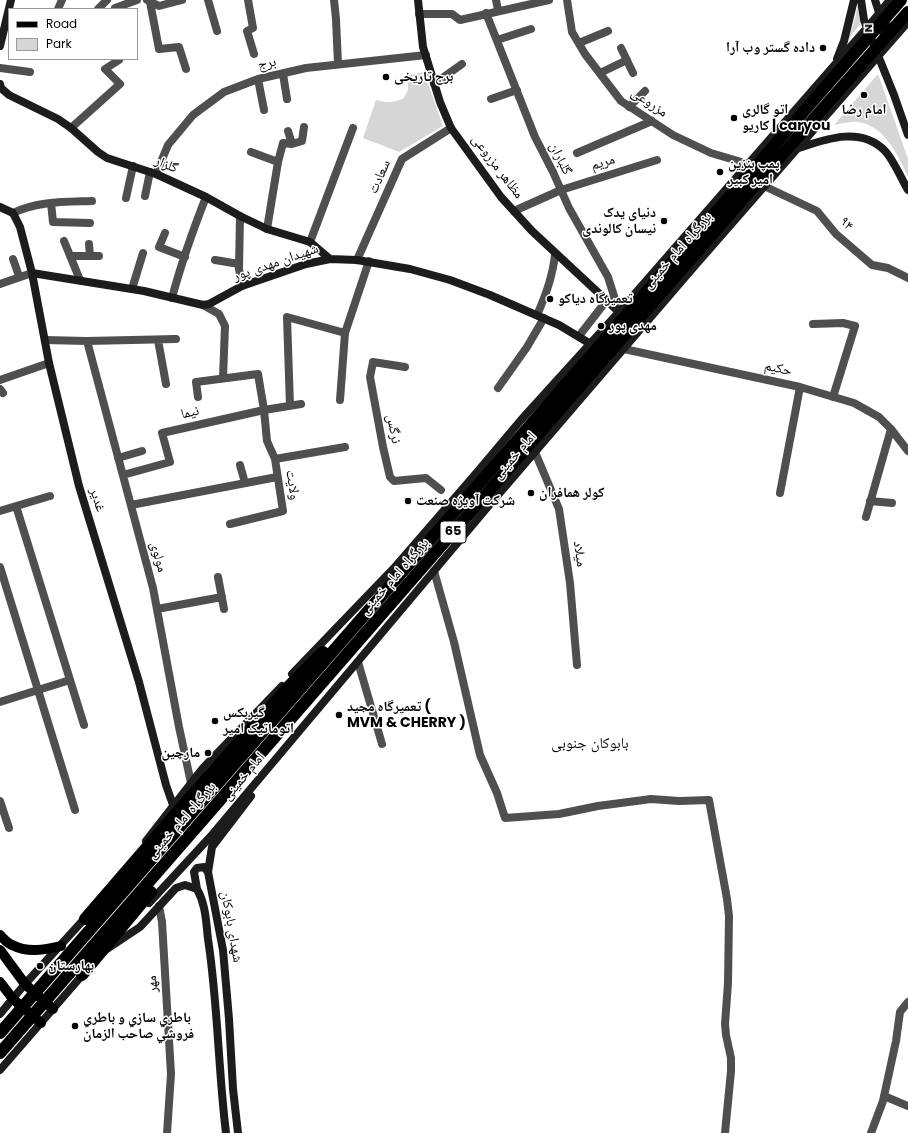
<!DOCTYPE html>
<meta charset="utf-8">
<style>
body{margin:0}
#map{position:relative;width:908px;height:1133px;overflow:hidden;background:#fff;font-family:Poppins,sans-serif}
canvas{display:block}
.legend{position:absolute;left:8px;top:8px;width:130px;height:52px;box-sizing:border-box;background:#fff;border:1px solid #999;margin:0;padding:5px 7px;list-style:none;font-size:12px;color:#000}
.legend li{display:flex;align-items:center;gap:8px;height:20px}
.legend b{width:20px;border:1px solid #999}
.north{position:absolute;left:860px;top:8px;width:40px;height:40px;-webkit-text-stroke:3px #fff;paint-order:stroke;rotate:269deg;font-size:11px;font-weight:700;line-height:16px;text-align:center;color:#000}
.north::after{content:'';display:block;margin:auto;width:14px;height:18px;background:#000;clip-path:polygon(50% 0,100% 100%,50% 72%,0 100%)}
</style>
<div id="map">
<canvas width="908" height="1133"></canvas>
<ul class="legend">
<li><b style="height:5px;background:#000"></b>Road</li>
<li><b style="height:11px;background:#d6d6d6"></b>Park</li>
</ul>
<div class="north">N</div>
</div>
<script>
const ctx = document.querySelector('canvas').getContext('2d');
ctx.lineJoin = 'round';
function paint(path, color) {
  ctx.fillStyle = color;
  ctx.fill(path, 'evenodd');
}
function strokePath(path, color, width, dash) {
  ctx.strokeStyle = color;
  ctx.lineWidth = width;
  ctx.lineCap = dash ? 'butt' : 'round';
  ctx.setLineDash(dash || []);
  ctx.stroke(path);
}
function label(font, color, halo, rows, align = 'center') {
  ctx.font = font + ' Poppins,"Noto Naskh Arabic",sans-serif';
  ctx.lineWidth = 3;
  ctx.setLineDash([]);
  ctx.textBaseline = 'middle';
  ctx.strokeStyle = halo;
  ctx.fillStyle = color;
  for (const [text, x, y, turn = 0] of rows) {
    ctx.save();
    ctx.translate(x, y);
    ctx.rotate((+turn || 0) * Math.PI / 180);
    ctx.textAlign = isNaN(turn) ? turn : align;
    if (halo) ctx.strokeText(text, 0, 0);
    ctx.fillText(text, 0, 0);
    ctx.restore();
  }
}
const green = new Path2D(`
 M858 4 860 24 848 40 855 18Z
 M424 72 443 126 399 152 363 138 376 100C387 103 394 103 404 98L408 90V75Z
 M878 74 908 159V177C898 155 885 126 858 122 851 121 841 124 834 125Z`);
const street = new Path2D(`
 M147 0 159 6 182 0
 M208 0 217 31
 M248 0 253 28 247 31 254 54
 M334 0 336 19 338 64
 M496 0 498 10
 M567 0 572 32 585 54 621 101 673 135 711 153 748 164
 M150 2 159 49 179 47 186 69
 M115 8 137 0
 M58 9 62 0
 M98 9 107 0
 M486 13 535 137 553 172 569 208 608 277 619 312
 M419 14H452L460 20 549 0
 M497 40 531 29
 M579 43 608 31
 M621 48 633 73
 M0 68 30 72
 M600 73 627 60
 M283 74 287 99
 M258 79 264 110
 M434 84 462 64
 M491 99 517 90
 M629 107 645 91
 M71 128 120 84 105 69 119 60
 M288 131 292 144
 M251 152 278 162
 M577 153 652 121
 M156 174 168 145 193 115 224 92 258 79 306 68 426 55
 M764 186 817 211 836 234 872 265 888 268 908 278
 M145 196 150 172
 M126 198 133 166
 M51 203 53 222 90 223
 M514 211 561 190 657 160
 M13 213C38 201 65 202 92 201
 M240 216 239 269 242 286
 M267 229 278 162 283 143 292 144 302 141 304 127
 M165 233 159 247 185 257
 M64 241 80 280
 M310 242 353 128
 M89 244 90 256
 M70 256H99
 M13 259 19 276
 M215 260 239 264
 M357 260 402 159 451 128
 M0 284 32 273
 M132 289 143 253
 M172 298C181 264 193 230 206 197
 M203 305 219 314 225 326 223 378
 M537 315C546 295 553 276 555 254
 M813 324 843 323 855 326 833 397
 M579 336 607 300
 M45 340 87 341 176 339
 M158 340 166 384
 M87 341 153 588 179 727 191 783
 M624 349 800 387 854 403 879 417 891 429 908 451
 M405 367 373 362 370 377 383 447 390 477 394 481 426 478 441 490
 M0 380 49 363
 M498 388 527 347 544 318
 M0 389 3 393
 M198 397 196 382 258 374 264 410 267 441 275 459 283 511 230 524
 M340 400 345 333 369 261
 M290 406 287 317 345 333
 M535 452 559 509 570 583 577 665
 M118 458 142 451
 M275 459 345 447
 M240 465 245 483
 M123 475 170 462 162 433 264 410 301 404
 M780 493 800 387
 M870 501 892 503
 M131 505 277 477
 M16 506 84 725
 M0 511 50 496
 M866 517 891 429
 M0 567 75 810
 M434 571 454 642 480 755 497 793 505 818 559 814 598 806 651 799 679 801 709 800 727 899 729 916 728 983 725 1024 726 1035 731 1058V1071L725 1133
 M218 577 224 609
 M157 609 222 597
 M358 662 382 744
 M0 702 70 680
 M0 801 9 828
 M159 906 162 922 171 1074 167 1133
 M884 1096 908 1106
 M871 1133 883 1101 896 1041 900 1012 908 1002`);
const secondary = new Path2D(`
 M418 0 423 47 440 102 451 128 501 197 532 231 619 312
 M861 0 864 20 867 28 894 95 908 135
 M875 0 883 25 884 41
 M0 46 11 0
 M837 59 844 41 854 0
 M0 84 1 88 9 95 58 119 71 128 98 152 107 158 156 174 206 197 240 216 267 229 310 242 330 259
 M799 148C826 139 861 126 885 151 893 159 902 180 908 190
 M0 207 13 213 20 227 32 273 49 363 79 486 139 682 166 785 173 805
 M32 273 144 291 203 305 209 304 242 286 306 264 330 259 357 260 410 269 450 280 490 295 559 325 589 343
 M292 674 394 568 478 471 521 420 619 312 867 28 890 0
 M146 841 203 768 282 686
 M197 889 194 872 197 868 204 867 208 872
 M149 903 211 836 486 509 693 268 908 22
 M107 949 140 927 176 888 185 885 197 889C206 905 206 922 208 939 218 1004 218 1068 226 1133
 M0 1014 25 984 87 916
 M0 1070 85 972
 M238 1133 233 1089 229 1019 223 950 208 872 212 847 251 796`);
const primary = new Path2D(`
 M0 935C3 938 7 943 12 945 28 953 44 950 61 946
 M0 950 25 984 53 1009
 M0 982 13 999 41 1023`);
const highway = new Path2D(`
 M85 919 186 802 290 685 323 652
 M82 975 151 892
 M0 1033 901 0
 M0 1053 736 207 908 12`);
const markers = [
 [823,48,4,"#000"],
 [386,77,4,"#000"],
 [864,95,4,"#000"],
 [734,118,4,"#000"],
 [720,172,4,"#000"],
 [664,221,4,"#000"],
 [550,299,4,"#000"],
 [601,326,4,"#000"],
 [531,493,4,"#000"],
 [408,501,4,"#000"],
 [339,715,4,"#000"],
 [215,721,4,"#000"],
 [208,753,4,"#000"],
 [40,966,4,"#000"],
 [75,1026,4,"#000"]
];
const shields = [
 [453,532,26]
];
const shieldNames = [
 ["65",453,532]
];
const poiNames = [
 ["داده گستر وب آرا",815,48,"right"],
 ["برج تاریخی",394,77],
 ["اتو گالری",742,110],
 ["کاریو | caryou",742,126],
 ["امام رضا",864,110,"center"],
 ["پمپ بنزین",728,164],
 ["امیر کبیر",728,180],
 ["دنیای یدک",656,213,"right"],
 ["نیسان کالوندی",656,229,"right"],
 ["تعمیرگاه دیاکو",558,299],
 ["مهدی پور",609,326],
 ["کولر همافران",539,493],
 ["شرکت آویژه صنعت",416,501],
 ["تعمیرگاه مجید (",347,707],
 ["MVM & CHERRY )",347,723],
 ["گیربکس",223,713],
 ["اتوماتیک امیر",223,729],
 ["مارچین",200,753,"right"],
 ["بهارستان",48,966],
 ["باطري سازي و باطري",83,1018],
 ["فروشي صاحب الزمان",83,1034]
];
const streetNames = [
 ["برج",267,64,-13],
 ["مزروعی",649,103,34],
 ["گلباران",560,159,64],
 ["مریم",603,163,-17],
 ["گلزار",166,165,23],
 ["مظاهر مزروعی",497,167,53],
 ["سعادت",380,177,-66],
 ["۹۴",846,224,47],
 ["بزرگراه امام خمینی",678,251,-49],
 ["شهیدان مهدی پور",276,263,-19],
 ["حکیم",778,369,12],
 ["نیما",190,413,-13],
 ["نرگس",393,429,79],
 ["امام خمینی",515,456,-49],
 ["ولایت",292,485,81],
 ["غدیر",97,500,73],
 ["میلاد",579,554,82],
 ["مولوی",158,557,75],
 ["بزرگراه امام خمینی",395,577,-49],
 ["امام خمینی",244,777,-50],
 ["بزرگراه امام خمینی",182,821,-49],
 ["شهدای بابوکان",231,927,80],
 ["مهر",153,984,-94]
];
const neighbourhoodNames = [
 ["بابوکان جنوبی",590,744]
];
paint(green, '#d6d6d6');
strokePath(street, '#4f4f4f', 8);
strokePath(secondary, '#1c1c1c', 8);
strokePath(primary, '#000', 10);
strokePath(highway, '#000', 12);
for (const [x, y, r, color] of markers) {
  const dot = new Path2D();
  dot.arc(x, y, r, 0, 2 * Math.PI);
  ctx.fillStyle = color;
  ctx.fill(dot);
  strokePath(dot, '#fff', 1.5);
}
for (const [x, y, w] of shields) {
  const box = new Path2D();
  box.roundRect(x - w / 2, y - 11, w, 22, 3);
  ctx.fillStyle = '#fff';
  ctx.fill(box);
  strokePath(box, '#000', 1);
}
label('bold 13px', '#000', null, shieldNames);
label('bold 14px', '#000', '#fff', poiNames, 'left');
label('14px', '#000', '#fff', streetNames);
label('15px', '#000', '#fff', neighbourhoodNames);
</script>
